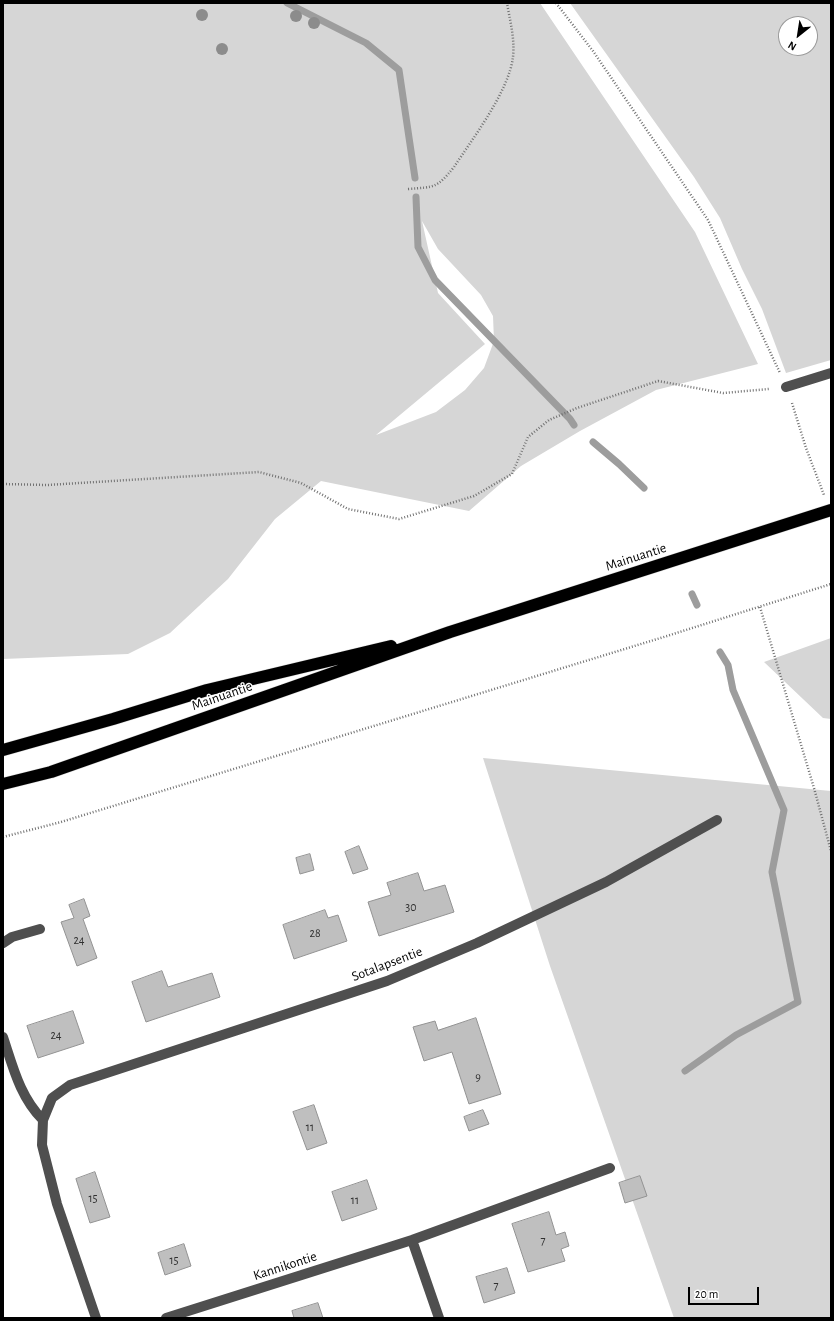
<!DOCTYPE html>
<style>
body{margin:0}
#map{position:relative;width:834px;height:1321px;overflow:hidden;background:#fff;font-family:"Alegreya Sans",sans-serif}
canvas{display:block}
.frame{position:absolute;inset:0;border:4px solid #000;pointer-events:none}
.north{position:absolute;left:778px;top:16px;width:40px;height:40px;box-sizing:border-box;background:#fff;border:1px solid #999;border-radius:50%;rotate:210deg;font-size:11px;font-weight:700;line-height:16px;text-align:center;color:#000}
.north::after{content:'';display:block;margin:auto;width:14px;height:18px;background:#000;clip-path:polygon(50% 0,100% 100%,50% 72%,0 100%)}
.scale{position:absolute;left:688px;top:1287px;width:71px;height:18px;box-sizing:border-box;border:2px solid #000;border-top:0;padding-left:5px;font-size:12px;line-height:14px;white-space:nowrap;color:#000;-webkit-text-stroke:3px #fff;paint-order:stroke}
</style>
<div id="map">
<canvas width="834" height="1321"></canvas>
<div class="frame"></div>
<div class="north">N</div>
<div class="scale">20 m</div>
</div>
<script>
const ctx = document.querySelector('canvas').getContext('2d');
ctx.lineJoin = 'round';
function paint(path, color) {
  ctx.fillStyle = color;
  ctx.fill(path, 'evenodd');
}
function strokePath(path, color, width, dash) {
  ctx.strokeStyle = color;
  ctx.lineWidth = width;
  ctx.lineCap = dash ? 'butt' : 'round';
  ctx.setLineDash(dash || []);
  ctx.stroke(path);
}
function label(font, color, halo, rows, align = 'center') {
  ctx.font = font + ' "Alegreya Sans",sans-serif';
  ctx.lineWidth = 3;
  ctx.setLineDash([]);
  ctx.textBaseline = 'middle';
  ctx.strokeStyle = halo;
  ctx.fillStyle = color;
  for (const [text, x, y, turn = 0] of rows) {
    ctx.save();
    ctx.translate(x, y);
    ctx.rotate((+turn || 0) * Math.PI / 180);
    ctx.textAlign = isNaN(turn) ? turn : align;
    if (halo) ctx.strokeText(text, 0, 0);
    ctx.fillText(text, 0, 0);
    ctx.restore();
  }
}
const green = new Path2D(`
 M3 3H540L695 232 758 364 656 390 580 431 521 466 469 511 321 481 275 519 228 579 170 633 128 654 3 659ZM422 221 438 249 481 295 493 316 494 341 484 368 465 390 436 412 376 435 485 344 438 293Z
 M570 3H831V360L786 373 762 309 742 269 720 218 694 177ZM786 24H810V48H786Z
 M831 638V719L823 718 764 662Z
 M483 758 831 791V1318H674L550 966Z`);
const stream = new Path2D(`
 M287 3 366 43 399 70 415 178
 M416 197 418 247 435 280 570 419 574 425
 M593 442 619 464 644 488
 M692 594 697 605
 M685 1071 736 1035 798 1002 772 872 784 810 733 690 728 665 720 652`);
const building = new Path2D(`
 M359 846 368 869 353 874 345 852Z
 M310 854 314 870 300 874 296 858Z
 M418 873 424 891 445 885 454 912 379 936 368 902 391 895 387 883Z
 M84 899 90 916 83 919 97 958 77 966 61 922 74 918 69 905Z
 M325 910 328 918 338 915 347 941 294 959 283 925Z
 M162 971 168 987 212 973 220 997 146 1022 132 982Z
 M73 1011 84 1043 38 1058 27 1026Z
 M476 1018 501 1094 469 1104 452 1052 424 1061 413 1027 435 1021 438 1030Z
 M314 1105 327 1143 307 1150 293 1112Z
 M483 1110 489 1124 469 1131 464 1117Z
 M95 1172 110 1217 90 1223 76 1179Z
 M640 1176 647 1196 625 1203 619 1183Z
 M367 1180 377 1209 342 1221 332 1192Z
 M549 1212 556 1235 565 1232 569 1246 561 1249 565 1261 528 1272 512 1224Z
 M184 1244 191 1266 165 1275 158 1253Z
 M507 1268 515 1293 484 1303 476 1277Z
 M318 1303 323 1318H294L292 1311Z`);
const path = new Path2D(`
 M556 3 593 51 708 220 780 373
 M408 189C435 187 437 188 454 167 473 138 509 91 513 57 515 39 510 21 507 3
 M792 403 806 448 824 495
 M3 484 47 485 259 472 301 483 348 509 399 519 474 496 512 474 528 437 549 420 577 408 658 381 723 393 769 389
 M760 607 814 788 831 851
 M3 837 61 822 667 636 831 584`);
const minor = new Path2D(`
 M786 387 831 373
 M3 943 12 937 40 929
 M3 1037C13 1067 20 1097 43 1120
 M412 1240 439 1318
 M96 1318 57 1204 42 1145 43 1120 52 1098 70 1085 387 981 477 943 606 882 717 820
 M166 1318 412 1240 610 1168`);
const highway = new Path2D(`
 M3 750 113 719 207 690 391 646
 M3 784 51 772 450 632 831 510`);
const trees = [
 [202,15],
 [296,16],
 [314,23],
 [222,49]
];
const numberNames = [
 ["30",411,907],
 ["28",315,933],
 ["24",79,940],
 ["24",56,1035],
 ["9",478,1077],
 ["11",310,1127],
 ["15",93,1198],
 ["11",355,1200],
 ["7",543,1240],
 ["15",174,1260],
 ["7",496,1285]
];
const streetNames = [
 ["Mainuantie",636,557,-18],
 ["Mainuantie",222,696,-19],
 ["Sotalapsentie",387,964,-21],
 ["Kannikontie",285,1266,-18]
];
paint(green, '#d6d6d6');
strokePath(stream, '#9d9d9d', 7);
paint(building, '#bfbfbf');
strokePath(building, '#939393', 1);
strokePath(highway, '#dbdbdb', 13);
strokePath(path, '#717171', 2.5, [1, 2]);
strokePath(minor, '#4f4f4f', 10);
strokePath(highway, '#000', 12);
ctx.fillStyle = '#8c8c8c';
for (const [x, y] of trees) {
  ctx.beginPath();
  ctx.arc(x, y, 6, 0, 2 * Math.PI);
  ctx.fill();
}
label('12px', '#303030', null, numberNames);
label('14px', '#000', '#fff', streetNames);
</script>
